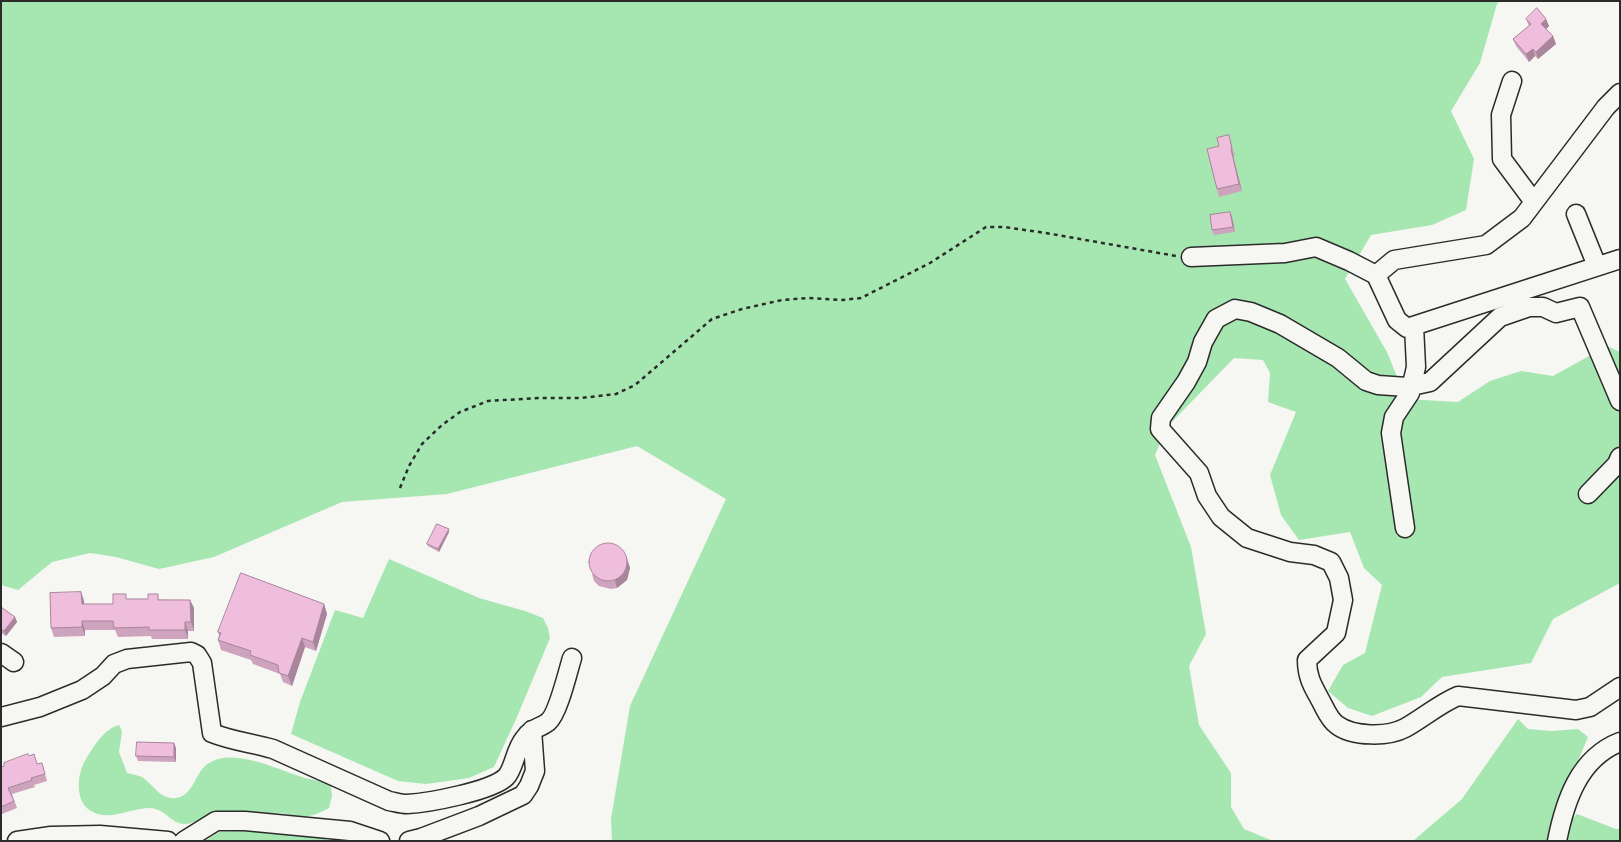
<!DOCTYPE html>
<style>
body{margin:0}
#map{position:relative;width:1621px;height:842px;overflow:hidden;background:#f6f6f2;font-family:"Architects Daughter",sans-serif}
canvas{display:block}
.frame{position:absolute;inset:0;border:2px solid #2b2b2b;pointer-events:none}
</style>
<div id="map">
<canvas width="1621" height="842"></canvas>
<div class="frame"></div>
</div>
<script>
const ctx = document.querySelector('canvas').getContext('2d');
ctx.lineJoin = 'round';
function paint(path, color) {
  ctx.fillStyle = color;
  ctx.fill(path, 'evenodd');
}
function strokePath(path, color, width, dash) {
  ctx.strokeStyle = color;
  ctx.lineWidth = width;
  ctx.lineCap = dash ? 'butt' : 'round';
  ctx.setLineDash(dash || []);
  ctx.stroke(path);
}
const green = new Path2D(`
 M1 1H1500L1497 4 1480 63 1451 111 1474 159 1466 210 1432 225 1371 235 1345 279 1387 352 1406 399 1458 402 1490 381 1521 371 1553 376 1607 346 1620 352V583L1553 619 1531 663 1442 677 1421 697 1372 716 1348 708 1328 691 1343 665 1365 653 1382 585 1364 568 1350 532 1299 540 1281 515 1270 475 1296 412 1268 402 1270 373 1263 360 1234 358 1167 427 1155 455 1191 547 1206 634 1189 666 1199 725 1231 773V807L1244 829 1273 841H612L611 819 630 706 726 499 637 446 447 494 342 502 214 557 159 569 116 557 90 553 52 562 18 590 1 585Z
 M389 559 479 598 525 611 543 618 548 628 550 638 517 717 494 767 469 778 426 784 398 781 291 734 300 702 335 610 363 618Z
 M1518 719 1528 729 1551 731 1578 729 1588 737 1562 799 1555 841H1413L1462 799Z
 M119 725 122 731 119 752 127 773C132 774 137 775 142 777 154 785 160 800 176 798 194 796 195 771 209 763 235 747 280 771 305 778 314 780 322 781 331 785L332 796 329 808C300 824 297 812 270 813 265 813 260 814 255 815 241 816 227 816 213 817 203 817 194 824 184 824 170 823 166 809 150 808 131 808 109 822 91 811 74 801 77 773 86 759 94 746 104 729 119 725Z
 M1577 814 1616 829H1620V841H1565L1570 821Z
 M264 830C271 831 278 833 284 833 298 833 317 831 328 841H205L219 832Z`);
const path = new Path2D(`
 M400 488 409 466 422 444 442 425 460 412 488 401 538 398H581L616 394 635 385 712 319 742 309 782 300 808 298 842 300 861 298 930 263 986 227H1004L1046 233 1176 256`);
const minor = new Path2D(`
 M1512 81 1501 115 1502 159 1534 202
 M1576 214 1597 266
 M1191 257 1285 253 1316 247 1349 261 1376 275 1397 320 1407 328 1620 259
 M1376 275 1394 260 1486 245 1522 218 1606 107 1620 93
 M1620 401 1580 307 1556 313 1543 307H1529L1500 317 1430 382 1407 387 1378 385 1366 381 1338 358 1280 324 1251 312 1235 309 1216 319 1203 342 1197 362 1186 382 1161 418 1160 429 1199 473 1207 496 1221 517 1247 538 1290 552 1314 555 1331 562 1339 578 1343 600 1336 633 1307 660C1307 680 1315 689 1324 707 1327 713 1331 721 1337 725 1353 737 1388 737 1405 728 1423 718 1439 704 1458 696L1576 710 1590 707 1620 687
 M1588 494 1617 464 1620 457
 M1405 528 1391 433 1394 417 1410 393 1416 367 1414 326
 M1 653 14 662
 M1 717 40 707 82 690 103 676 114 664 127 659 191 652 197 655 202 663 212 733C232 741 252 743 273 749L389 801C395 802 401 804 407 804 428 803 492 791 506 777 514 769 515 750 524 739 532 727 539 729 548 722 558 714 568 671 572 658
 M17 841 51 836 100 835 168 841
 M184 841 216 821H245L350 831 380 841
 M409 841 421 838 479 816 523 795 529 786 535 771 532 730
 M1557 841C1565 801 1579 758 1620 742`);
const wall = new Path2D(`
 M1526 19H1546L1549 26 1546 29 1553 36 1556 44 1538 59 1535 56 1529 62 1516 46 1513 39 1529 26Z
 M1229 135 1235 156H1233L1242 191 1219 197 1217 189Z
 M1230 212 1232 217 1235 232 1214 235 1212 230Z
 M449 529V532L439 552 428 546 427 544Z
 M628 562 630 568 627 580 617 588 611 589 599 586 594 581 592 574Z
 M81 592 84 601V604H113L128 599 190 600 194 608V631H188V639H152L151 636 118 637 115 630H85V636L54 637 51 628Z
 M324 604 327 614 316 651 305 647 292 686 283 682 280 674 253 664 251 660 221 650 218 640 219 636 218 632Z
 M1 607 15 617 17 622 6 636 1 633Z
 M174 743 176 748V762L138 761 136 756Z
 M29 756 44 770 47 781 34 785 35 787 12 794 17 808 2 814 1 767Z`);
const shadedWall = new Path2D(`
 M1546 19 1549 26 1544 31 1541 24Z
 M1553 36 1556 44 1538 59 1536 52Z
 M1533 49 1535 56 1529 62 1526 54Z
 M1231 149 1233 156 1242 191 1239 184Z
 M1230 212 1232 217 1235 232 1233 227Z
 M449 529V532L439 552 438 549Z
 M626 555 630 568 627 580 617 588 615 581Z
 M81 592 84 601 85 612 82 604Z
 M190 600 194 608V631L191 622Z
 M324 604 327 614 316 651 313 642Z
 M15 617 17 622 6 636 4 631Z
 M82 621 85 630V636L82 627Z
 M185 622 188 631V639L185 630Z
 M302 638 305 647 292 686 288 676Z
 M174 743 176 748V762L174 757Z`);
const building = new Path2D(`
 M1537 8 1546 19 1541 24 1553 36 1536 52 1533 49 1526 54 1513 39 1531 24 1526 19Z
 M1229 135 1232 149H1231L1239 184 1217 189 1207 149 1219 146 1217 138Z
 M1230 212 1233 227 1212 230 1210 215Z
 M437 524 449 529 438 549 427 544Z
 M589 562a19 19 0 1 1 38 0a19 19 0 1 1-38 0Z
 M241 573 324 604 313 642 302 638 288 676 279 673 278 665 250 655 251 651 218 640 221 633 218 632Z
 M81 592 82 604H113V594H126V599H148V594H158V600H190L191 622H185V630H149V627L114 628 113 621H82V627L51 628 50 593Z
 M1 607 15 617 4 631 1 629Z
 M137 742 174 743V757L136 756Z
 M28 754 29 756 34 754 37 764 42 763 45 774 31 778 32 780 8 788 14 801 1 807V767L4 766V763Z`);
paint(green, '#a6e7b1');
strokePath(minor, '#2b2b2b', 21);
strokePath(path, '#2b2b2b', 2.5, [4, 4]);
strokePath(minor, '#f6f6f2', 18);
paint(wall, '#cea3be');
paint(shadedWall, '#a8859b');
paint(building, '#f0bedd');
strokePath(building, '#a8859b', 1);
</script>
